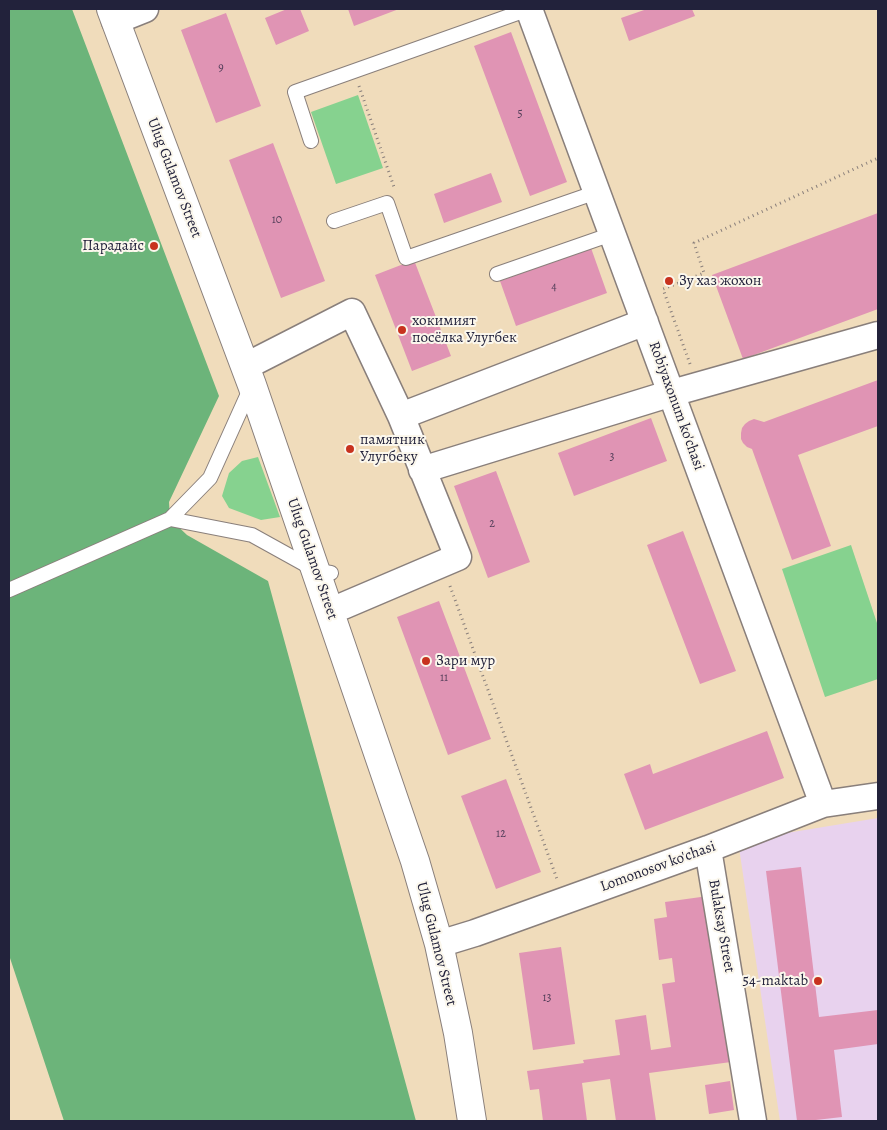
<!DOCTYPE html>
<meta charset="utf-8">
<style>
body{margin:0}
#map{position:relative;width:887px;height:1130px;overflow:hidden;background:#f0dcbb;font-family:Alegreya,serif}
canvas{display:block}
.frame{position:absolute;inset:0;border:10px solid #22223b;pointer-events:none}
</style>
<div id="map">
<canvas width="887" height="1130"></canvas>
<div class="frame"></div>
</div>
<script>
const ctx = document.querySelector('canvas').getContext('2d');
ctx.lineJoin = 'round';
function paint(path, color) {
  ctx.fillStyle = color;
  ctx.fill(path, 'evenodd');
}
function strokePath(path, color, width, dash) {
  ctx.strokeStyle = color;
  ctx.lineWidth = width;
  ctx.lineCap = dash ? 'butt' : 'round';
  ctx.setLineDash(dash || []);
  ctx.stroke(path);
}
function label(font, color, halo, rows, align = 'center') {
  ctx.font = font + ' Alegreya,serif';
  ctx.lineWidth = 4;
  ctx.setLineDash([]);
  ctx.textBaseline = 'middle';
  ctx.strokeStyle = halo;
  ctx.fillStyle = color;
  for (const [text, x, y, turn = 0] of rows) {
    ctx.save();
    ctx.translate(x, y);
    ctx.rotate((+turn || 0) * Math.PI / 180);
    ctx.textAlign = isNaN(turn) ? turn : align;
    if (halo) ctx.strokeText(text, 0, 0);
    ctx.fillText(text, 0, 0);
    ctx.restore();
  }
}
const built = new Path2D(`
 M878 818V1121H780L738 841Z`);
const green = new Path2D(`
 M358 95 383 168 336 184 311 112Z
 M258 457 280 517 261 520 229 508 222 496 229 473 242 461Z
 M851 545 878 626V679L825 697 782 569Z`);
const forest = new Path2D(`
 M9 9H72L219 396 169 502 170 519 187 535 268 581 416 1121H64L9 955Z`);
const building = new Path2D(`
 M287 9H300L309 31 276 45 265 18Z
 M348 9H399L354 26Z
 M647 9H692L695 16 629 41 621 18Z
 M226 13 261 106 216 123 181 30Z
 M511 32 567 182 530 196 474 46Z
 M273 143 325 281 281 298 229 160Z
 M491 173 502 202 444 223 434 194Z
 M878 213V309L743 359 712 275Z
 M591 248 607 293 516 326 500 281Z
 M414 260 451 356 412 371 375 275Z
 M878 380V426L798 455 831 546 792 560 752 449 747 447 743 443 741 439V433L742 428 745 424 749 421 754 419 764 422Z
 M651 418 667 461 574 496 558 453Z
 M496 471 530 562 488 578 454 486Z
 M683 531 736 671 700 684 647 545Z
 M439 601 491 739 448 755 397 617Z
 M767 731 784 778 645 830 624 774 650 764 653 774Z
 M506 779 541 872 496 889 461 796Z
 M801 867 819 1017 878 1010V1044L834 1050 842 1117 807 1121H797L766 871Z
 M708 896 731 1062 649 1073 656 1121H616L610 1079 582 1083 587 1121H543L539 1089 530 1090 527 1071 584 1063 583 1060 620 1055 615 1020 646 1015 651 1050 671 1047 662 984 675 982 672 958 659 960 654 919 667 917 665 902Z
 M561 947 575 1044 533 1050 519 953Z
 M730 1081 734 1110 709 1114 705 1085Z`);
const path = new Path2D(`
 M359 86 394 187
 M690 364 663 289 704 273 694 243 878 158
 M450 586 557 879`);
const service = new Path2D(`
 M311 141 295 92 529 9
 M334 221 387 203 406 258 597 192
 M497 274 612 234
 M251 387 210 478 170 519 252 535 317 571 331 573
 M9 590 170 519`);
const minor = new Path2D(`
 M529 9 823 804
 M115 21 145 9
 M256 361 352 312 401 416 458 557 343 606
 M401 416 645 322
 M422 470 672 393 878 335
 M708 849 753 1121
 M439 944 475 933 708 849 823 804 878 796`);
const secondary = new Path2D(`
 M111 9 252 385 415 861 439 944 458 1033 472 1121`);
const markers = [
 [154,246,5,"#c8321e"],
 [669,281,5,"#c8321e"],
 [402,330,5,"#c8321e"],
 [350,449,5,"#c8321e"],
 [426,661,5,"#c8321e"],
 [818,981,5,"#c8321e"]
];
const numberNames = [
 ["9",221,68],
 ["5",520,114],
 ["10",277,220],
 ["4",554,287],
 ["3",612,457],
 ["2",492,524],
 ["11",444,678],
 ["12",501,834],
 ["13",547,998]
];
const streetNames = [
 ["Ulug Gulamov Street",174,178,69],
 ["Robiyaxonum ko'chasi",676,406,70],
 ["Ulug Gulamov Street",312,559,71],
 ["Lomonosov ko'chasi",658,867,-20],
 ["Bulaksay Street",721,926,80],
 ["Ulug Gulamov Street",436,944,76]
];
const poiNames = [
 ["Парадайс",144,246,"right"],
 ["Зу хаз жохон",679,281],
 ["хокимият",412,321],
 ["посёлка Улугбек",412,338],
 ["памятник",360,440],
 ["Улугбеку",360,457],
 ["Зари мур",436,661],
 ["54-maktab",808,981,"right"]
];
paint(built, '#e8d2ee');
paint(green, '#86d28f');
paint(forest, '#6cb47a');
paint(building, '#e094b4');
strokePath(service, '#897f7b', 16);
strokePath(minor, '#897f7b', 29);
strokePath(secondary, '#897f7b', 30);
strokePath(path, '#897f7b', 3, [1, 4]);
strokePath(service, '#fff', 14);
strokePath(minor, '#fff', 26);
strokePath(secondary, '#fff', 28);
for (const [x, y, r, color] of markers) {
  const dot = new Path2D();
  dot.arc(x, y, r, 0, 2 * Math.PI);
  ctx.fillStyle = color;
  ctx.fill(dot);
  strokePath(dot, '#fbf7ec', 2);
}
label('12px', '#523e59', null, numberNames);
label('15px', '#22223b', '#fbf7ec', streetNames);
label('15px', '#22223b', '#fbf7ec', poiNames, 'left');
</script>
